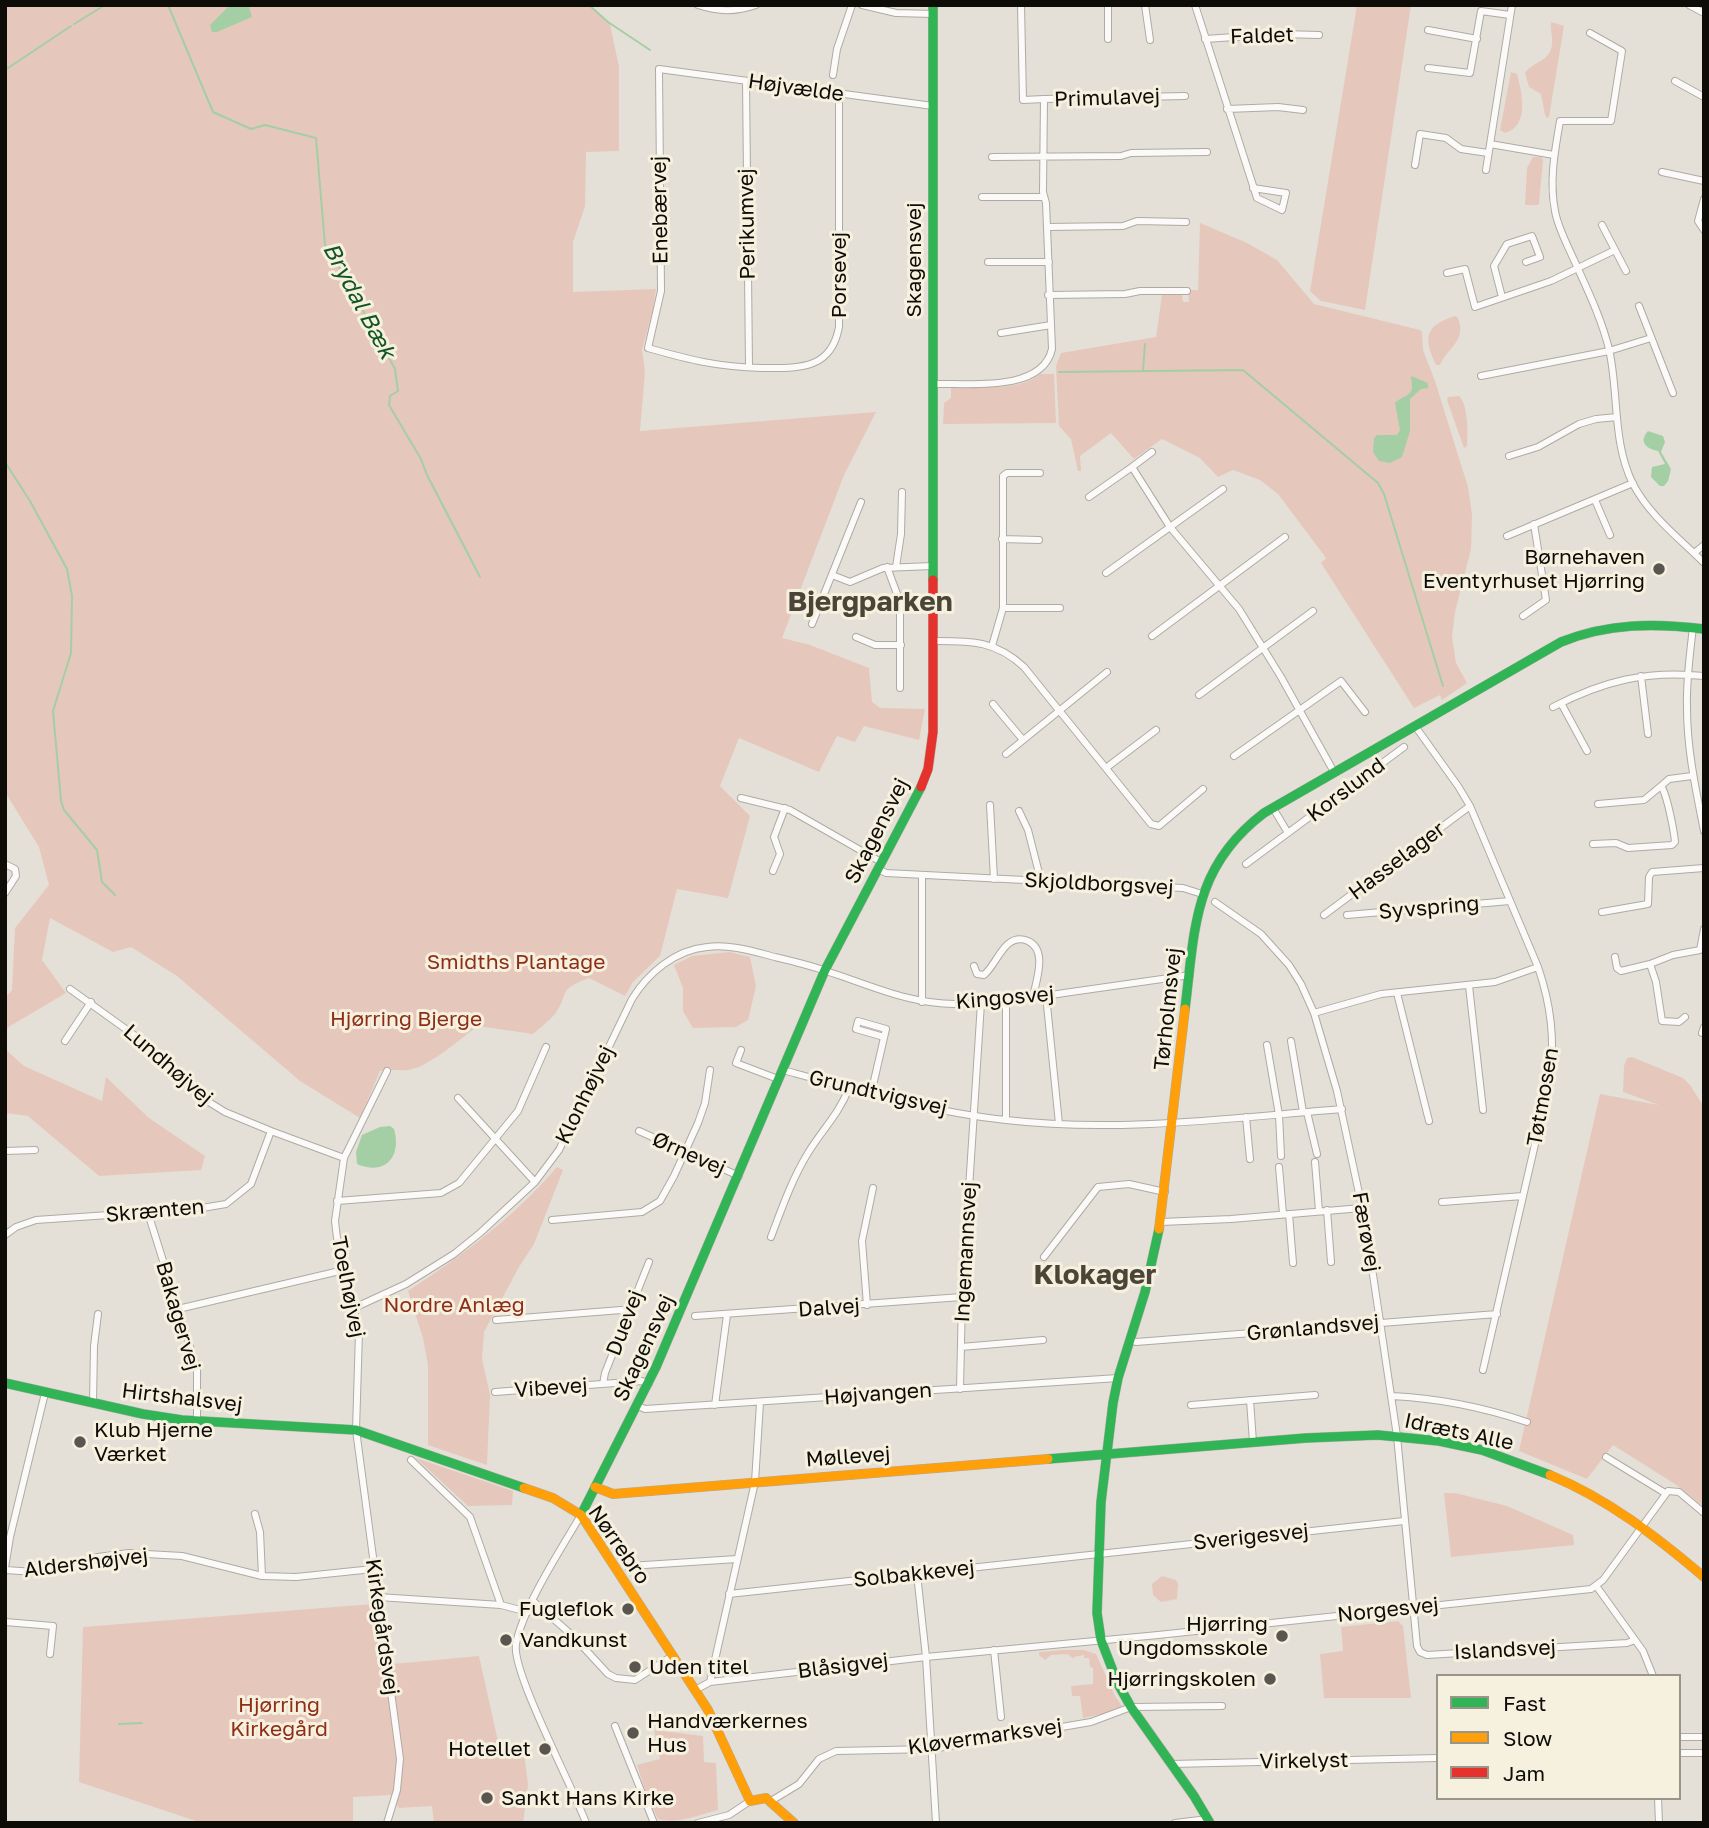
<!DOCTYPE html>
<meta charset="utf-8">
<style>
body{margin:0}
#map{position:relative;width:1709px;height:1828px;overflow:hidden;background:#e4e0d7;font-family:"Golos Text",sans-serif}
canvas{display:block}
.frame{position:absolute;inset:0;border:7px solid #0e0c07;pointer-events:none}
.legend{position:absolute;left:1436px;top:1674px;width:245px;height:126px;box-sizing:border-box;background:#f6f0df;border:2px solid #999589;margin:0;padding:9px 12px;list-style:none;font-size:21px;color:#0e0c07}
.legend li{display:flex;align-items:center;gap:14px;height:35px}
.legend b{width:35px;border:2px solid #999589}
</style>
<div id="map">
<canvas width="1709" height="1828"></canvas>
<div class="frame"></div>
<ul class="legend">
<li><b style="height:9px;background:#30b455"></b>Fast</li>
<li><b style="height:9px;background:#ff9f0a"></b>Slow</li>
<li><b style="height:9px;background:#e5322d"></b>Jam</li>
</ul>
</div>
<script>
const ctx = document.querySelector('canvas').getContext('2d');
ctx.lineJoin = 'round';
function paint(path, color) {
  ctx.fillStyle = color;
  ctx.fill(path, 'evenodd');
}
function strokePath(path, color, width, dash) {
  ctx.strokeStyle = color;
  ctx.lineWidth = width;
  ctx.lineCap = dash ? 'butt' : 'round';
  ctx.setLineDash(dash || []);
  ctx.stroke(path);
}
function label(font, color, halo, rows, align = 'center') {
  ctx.font = font + ' "Golos Text",sans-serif';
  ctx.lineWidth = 6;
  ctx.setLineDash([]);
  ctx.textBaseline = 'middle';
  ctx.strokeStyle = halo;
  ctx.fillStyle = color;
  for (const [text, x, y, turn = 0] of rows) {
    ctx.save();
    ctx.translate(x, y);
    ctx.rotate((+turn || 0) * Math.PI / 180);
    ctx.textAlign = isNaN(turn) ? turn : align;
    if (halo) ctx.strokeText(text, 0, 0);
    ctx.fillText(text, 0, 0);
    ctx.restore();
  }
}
const green = new Path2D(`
 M5 5H30L32 7 36 5H589L610 24 619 67V151L586 152 585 206 573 242V292L656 289 653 309 642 350 645 372 640 431 876 412 844 475 782 638 810 645 869 668 872 702 880 708 925 709 919 740 864 726 855 742 837 736 819 772 739 738 720 786 750 816 728 898 677 889 660 956 633 982 625 996 589 978C555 991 571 992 555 1014 549 1021 540 1028 533 1034L478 1026C461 1038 428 1068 408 1070 398 1071 390 1069 380 1071L360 1118 300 1081 177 976 131 947 113 952 50 918 42 960 66 993 5 1029V998L12 990 15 928 49 885 39 847 5 792Z
 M1357 5H1411L1365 310 1321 301 1310 291Z
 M1551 22 1564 26 1549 117 1547 118 1545 115 1541 94 1529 87 1525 73C1533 61 1550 62 1552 45 1553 37 1550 30 1551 22Z
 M1511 72 1517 74C1522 93 1530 126 1505 133L1500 130Z
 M1533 157H1541L1543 160 1539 203 1538 205H1525L1527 168Z
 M1200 223 1247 243 1277 260 1314 304 1420 330 1422 332 1423 350 1435 381 1468 487 1472 514 1471 549 1455 612 1452 637 1456 663 1467 683 1442 700 1440 695 1414 708 1321 563 1326 558 1278 494 1260 480 1233 470 1218 477 1200 458 1162 439 1134 459 1111 433 1080 456 1081 471H1078L1071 439 1059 426 1056 366 1061 353 1156 337 1162 295H1182L1183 302H1189L1188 290H1198Z
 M1455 316 1458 318C1467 341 1447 348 1440 365H1436C1424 339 1423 326 1455 316Z
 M1040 374H1054L1056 423 943 424 944 403 951 398V387C978 386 1018 392 1040 374Z
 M1459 396C1468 404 1468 432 1467 446L1464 448 1447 400 1448 397Z
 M729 952 750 957 756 986 748 1020 736 1027 693 1028 683 1011V988L674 965 692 956Z
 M5 1049 24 1066 102 1101 106 1077 149 1118 205 1156 201 1170 99 1176 28 1116 6 1113Z
 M1632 1057 1683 1078 1690 1085 1704 1107V1507L1675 1484 1613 1445 1587 1479 1519 1451 1600 1094 1659 1105 1623 1092 1624 1066 1627 1058Z
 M557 1167 563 1170 534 1244 519 1267 484 1332 482 1359 490 1395 487 1465 428 1445V1365L423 1338 408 1291C464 1254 513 1218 557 1167Z
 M416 1458 513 1491 512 1505 468 1506Z
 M1455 1493 1507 1506 1573 1535 1574 1545 1451 1557 1444 1493Z
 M1162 1576 1176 1580 1178 1584 1177 1599 1161 1602 1153 1595 1152 1584Z
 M373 1604 382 1665 479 1656 499 1746 524 1752 528 1785 523 1823H434L432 1806 399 1808 391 1795 353 1797V1823H202L79 1782 83 1627Z
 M1398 1621 1403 1626 1411 1698H1324L1320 1654 1343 1651 1341 1627Z
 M1063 1650H1084L1096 1654 1115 1696 1122 1706 1103 1714 1083 1718 1080 1696H1072L1071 1686 1093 1684V1668L1090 1667 1089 1658H1084V1655L1074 1657V1659L1067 1654 1051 1655 1045 1660 1039 1655V1652Z
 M654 1730 703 1736 704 1762 716 1763 718 1810C699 1815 678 1824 658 1819L646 1793 637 1765 660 1759Z`);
const water = new Path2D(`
 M230 5 249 7 252 17 217 32H212L210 25Z
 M1411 376 1428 383V388L1421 389 1410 399V431L1402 457 1390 463 1379 461 1373 452 1374 438 1377 435H1397L1400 430 1395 403C1400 397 1413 396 1412 386 1412 382 1411 379 1411 376Z
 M1648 431 1663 436 1665 442 1661 452 1671 469 1668 481 1664 486H1660L1651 477 1652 467 1665 464 1658 451C1647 449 1638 442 1648 431Z
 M390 1126 394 1129C402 1157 385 1176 357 1164L356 1152 362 1135 380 1127Z`);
const stream = new Path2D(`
 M168 5 213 112 251 129 265 125 316 138 325 245 334 258 395 369 398 391 390 396 389 405 421 459 427 475 480 577
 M589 5 608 22 650 50
 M74 24 105 5
 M5 70 71 26
 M1143 371 1145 344
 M1059 372 1243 370 1378 483 1384 494 1443 686
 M5 462 30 501 67 569 72 596 71 653 53 711 61 801 64 810 97 850 102 882 115 895
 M119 1724 142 1723`);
const street = new Path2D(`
 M698 5C719 12 736 12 756 5
 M862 5 896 13 933 14
 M1021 5 1023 100 1044 99
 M1145 5 1150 40
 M1195 5 1257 198 1282 210 1286 193 1253 188
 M1689 5 1704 13
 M1428 30 1477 39
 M1590 33 1622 51 1611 121H1560C1555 150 1549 181 1555 211 1558 228 1567 244 1574 260 1587 289 1601 317 1609 349 1619 393 1612 442 1633 484 1649 515 1679 538 1704 563
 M1108 39V5
 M1205 39 1280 34 1319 35
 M1428 68 1470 73 1481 11 1510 15
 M833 75 837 49 852 5
 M746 81 749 367
 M1675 81 1704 97
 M839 93V327C831 371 797 368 762 368 718 367 690 360 648 348L661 291 659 69 933 106
 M1227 109 1278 107 1303 110
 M1490 144 1554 155
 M992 157 1121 156 1131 153 1207 152
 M1415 165 1420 134 1446 138 1461 149 1488 153
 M1486 170 1512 5
 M1662 172 1704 181
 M982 197H1044
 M1704 199 1698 221 1704 230
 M1602 225 1626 271
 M1047 227 1123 226 1137 221 1186 222
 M988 262H1049
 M1447 273 1465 269 1475 307 1551 281 1615 250
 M1048 295 1125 294 1140 291H1187
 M1502 297 1494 266 1507 244 1532 236 1540 257 1526 262
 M1639 306 1673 393
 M1001 333 1051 325
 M1481 376 1609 351 1651 338
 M932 384C968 383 1042 393 1052 349L1046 203 1043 192 1044 99 1185 96
 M1509 456 1538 447 1579 424 1596 419 1617 417
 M1132 467 1152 452
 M1089 497 1132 467 1170 527 1239 609 1281 677 1334 772
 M1595 500 1610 535
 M1507 536 1633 483
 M1002 539 1039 540
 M1694 553 1704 545
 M887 567 900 602V688
 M896 567 901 534 902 492
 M1106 573 1223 489
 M832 575 850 582 883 568 932 566
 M1003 608H1060
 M1523 616 1546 600 1534 524
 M812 624 861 502
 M1693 627C1690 654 1686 681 1687 708 1687 750 1696 790 1704 831
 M1152 636 1285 537
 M856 637 875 645H901
 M933 641C970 641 995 640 1024 667L1151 824 1159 826 1203 789
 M992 646 1003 608V476L1007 473H1040
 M1641 676 1648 734
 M1199 695 1313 611
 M1561 703 1587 751
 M993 704 1023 740
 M1553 707C1603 681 1647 670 1704 676
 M1415 726 1458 786 1470 806 1538 967C1551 1005 1555 1039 1550 1079L1483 1370
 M1006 754 1107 672
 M1234 756 1341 681 1365 712
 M1106 768 1156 730
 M741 798 790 810 881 862
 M1598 804 1644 800 1661 786
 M990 805 994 879
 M1273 808 1288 833
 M1019 811 1028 830 1041 881
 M1593 844 1616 843 1628 848 1672 845 1675 842C1674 831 1667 794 1661 786L1669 779 1692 776
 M5 864 15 869 16 876 5 893
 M1246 864 1404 747
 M878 869 886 873 1183 888 1202 894
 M773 871 780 854 774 837 785 808
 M1215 902 1261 934 1289 965 1301 984 1314 1013 1337 1091 1365 1221 1397 1436 1417 1646 1420 1652 1427 1655 1627 1643 1635 1640
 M1602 912 1648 904 1649 877 1652 872 1704 868
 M1324 915 1470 806
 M1347 915 1510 901
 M1615 957 1617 968 1621 971 1650 964
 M974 966 977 974 984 975C994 966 998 953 1008 944 1014 939 1021 938 1028 941 1048 950 1036 981 1033 997
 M1469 986 1483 1110
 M70 989 141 1040 196 1094 225 1112 271 1131
 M1397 993 1429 1121
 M1006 1001V1120
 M922 1002V875
 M1047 1005 1059 1124
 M1314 1013 1381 994 1495 982 1538 967
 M1685 1017 1679 1022 1662 1021 1656 982 1650 964 1673 955 1700 950 1704 929
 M1702 1033 1704 1027
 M65 1041 91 1002
 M1291 1041 1303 1112
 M1267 1045 1279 1115 1281 1156
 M741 1050 736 1063 778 1079
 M783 1070C855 1090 931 1112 1006 1120 1118 1133 1230 1118 1342 1109
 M387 1071 344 1158 335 1221 337 1238 359 1332 356 1430 400 1759 397 1790 387 1823
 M871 1094 886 1029 858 1021 856 1029 884 1037
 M458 1098 535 1182
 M1307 1112 1317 1154
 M1246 1117 1250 1159
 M639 1131 739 1176
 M5 1151 35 1150
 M1315 1162 1319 1211
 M1279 1167 1283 1214
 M337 1201 441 1193 459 1183 518 1111 546 1047
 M1442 1202 1523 1196
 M1327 1210 1331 1262
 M148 1213 197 1369V1421
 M1289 1214 1293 1263
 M552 1220 642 1212 660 1201 674 1176 698 1123 705 1103 710 1070
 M1161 1222 1231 1219 1362 1208
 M5 1235 16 1227 36 1220 196 1209 226 1204 251 1184 271 1131 344 1158
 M771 1237C782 1208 792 1179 808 1153 822 1130 839 1114 849 1088
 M1044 1257 1098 1187 1129 1184 1165 1192
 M867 1305 862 1241 873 1188
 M354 1308 406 1284 454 1254 480 1233 535 1182 559 1150 632 999C648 973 675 950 707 947 730 944 752 951 775 957 792 961 809 965 826 971 870 985 911 1005 958 1004 994 1004 1029 998 1064 993 1106 987 1148 981 1190 975
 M178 1309 344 1270
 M695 1316 962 1297
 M496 1320 621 1310 628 1312
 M1130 1340 1136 1342 1497 1314
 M961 1347 1043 1340
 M603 1384 605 1373 649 1262
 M960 1389 962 1297 981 1003
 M495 1392 642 1381 649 1384
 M1391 1396C1438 1398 1482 1407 1527 1422
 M1250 1400 1253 1442
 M93 1403 94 1346 98 1314
 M715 1405 727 1315
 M1191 1405 1315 1395
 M638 1406 645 1409 1118 1378
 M1606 1457 1665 1493
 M411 1460 470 1517 501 1605
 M255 1514 260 1532 262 1576
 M581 1515C561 1549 523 1607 516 1644 511 1671 573 1787 586 1823
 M5 1568 10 1537 45 1393
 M629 1569V1566L737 1559
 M5 1570 36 1572 98 1557 129 1553 182 1556 262 1576 296 1577 373 1569
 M917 1574 926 1657 936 1823
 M1597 1587 1643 1651 1653 1676
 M729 1594 1404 1521
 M378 1597 501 1605 528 1612
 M533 1601 573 1636 608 1674 616 1678 635 1680 672 1656
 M5 1622 53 1626 50 1654
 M994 1650 1001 1717
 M710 1682 755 1482 760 1403
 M695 1690 710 1682 926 1657 1158 1635 1591 1589 1603 1580 1668 1491 1679 1492 1704 1513
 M615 1726 654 1823
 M1679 1737H1704
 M1679 1753H1704
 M1171 1764 1438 1758
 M1658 1798 1659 1823
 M771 1801 799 1784 819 1759 836 1751 932 1749 1091 1722 1131 1707 1222 1706
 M698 1823 729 1815 750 1801
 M1175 1823 1208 1819`);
const fast = new Path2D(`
 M933 5V580
 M1185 1009C1195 928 1193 867 1264 813L1561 642C1608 623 1654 623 1704 629
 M1159 1229 1145 1292 1118 1378 1113 1403 1101 1502 1097 1613 1101 1640 1118 1684 1131 1707 1194 1796 1210 1823
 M5 1383 143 1414 182 1420 356 1430 524 1488
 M1048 1459 1306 1438 1378 1435 1439 1441 1482 1450 1550 1475
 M581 1515 656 1367 825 970 921 787`);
const slow = new Path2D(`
 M1159 1229 1185 1009
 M1550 1475C1608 1499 1657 1537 1704 1577
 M595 1487 613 1494 1048 1459
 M524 1488 553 1498 581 1515 708 1710 750 1801 766 1798 794 1823`);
const jam = new Path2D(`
 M921 787 928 769 933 732V580`);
const markers = [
 [1659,569,7,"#595650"],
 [80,1442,7,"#595650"],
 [628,1609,7,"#595650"],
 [1282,1636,7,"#595650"],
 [506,1640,7,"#595650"],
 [635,1667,7,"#595650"],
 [1270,1679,7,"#595650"],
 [633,1733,7,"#595650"],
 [545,1749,7,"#595650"],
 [487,1798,7,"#595650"]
];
const streetNames = [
 ["Faldet",1262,36,-2],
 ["Højvælde",796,88,8],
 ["Primulavej",1107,98,-2],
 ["Enebærvej",660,210,-91],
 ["Perikumvej",747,224,-91],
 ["Skagensvej",914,260,-90],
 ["Porsevej",839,275,-90],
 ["Korslund",1346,790,-37],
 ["Skagensvej",877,831,-63],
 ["Hasselager",1397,861,-37],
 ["Skjoldborgsvej",1099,884,3],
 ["Syvspring",1429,908,-5],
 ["Kingosvej",1005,998,-5],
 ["Tørholmsvej",1168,1009,-84],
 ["Lundhøjvej",168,1065,41],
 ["Grundtvigsvej",878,1093,13],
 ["Klonhøjvej",585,1095,-64],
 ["Tøtmosen",1543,1097,-80],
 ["Ørnevej",689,1154,24],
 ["Skrænten",155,1211,-5],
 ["Færøvej",1366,1232,80],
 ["Ingemannsvej",966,1252,-87],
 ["Toelhøjvej",348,1287,79],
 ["Dalvej",829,1308,-4],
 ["Bakagervej",178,1316,74],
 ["Duevej",625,1323,-69],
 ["Grønlandsvej",1313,1328,-5],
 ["Skagensvej",644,1348,-65],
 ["Vibevej",551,1388,-4],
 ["Højvangen",878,1394,-4],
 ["Hirtshalsvej",182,1398,7],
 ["Idræts Alle",1459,1432,12],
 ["Møllevej",848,1457,-4],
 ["Sverigesvej",1251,1537,-6],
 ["Nørrebro",619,1545,55],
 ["Aldershøjvej",86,1563,-7],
 ["Solbakkevej",914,1574,-6],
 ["Norgesvej",1388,1610,-6],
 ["Kirkegårdsvej",382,1627,82],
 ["Islandsvej",1505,1650,-3],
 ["Blåsigvej",843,1666,-7],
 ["Kløvermarksvej",985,1737,-8],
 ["Virkelyst",1304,1761,-1]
];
const poiNames = [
 ["Børnehaven",1645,557],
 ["Eventyrhuset Hjørring",1645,581],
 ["Klub Hjerne",94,1430,"left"],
 ["Værket",94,1454,"left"],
 ["Fugleflok",614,1609],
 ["Hjørring",1268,1624],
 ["Ungdomsskole",1268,1648],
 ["Vandkunst",520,1640,"left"],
 ["Uden titel",649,1667,"left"],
 ["Hjørringskolen",1256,1679],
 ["Handværkernes",647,1721,"left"],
 ["Hus",647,1745,"left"],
 ["Hotellet",531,1749],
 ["Sankt Hans Kirke",501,1798,"left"]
];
const parkNames = [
 ["Smidths Plantage",516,962],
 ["Hjørring Bjerge",406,1019],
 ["Nordre Anlæg",454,1305],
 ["Hjørring",279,1705],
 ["Kirkegård",279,1729]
];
const waterNames = [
 ["Brydal Bæk",359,301,62]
];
const districtNames = [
 ["Bjergparken",870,602],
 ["Klokager",1095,1275]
];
paint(green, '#e6c7bc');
paint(water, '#a4cfa4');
strokePath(stream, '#a4cfa4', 2);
strokePath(street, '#aeaba4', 8);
strokePath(fast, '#aeaba4', 10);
strokePath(slow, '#aeaba4', 10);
strokePath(jam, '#aeaba4', 10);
strokePath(street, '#fbfaf9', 6);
strokePath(fast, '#30b455', 9);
strokePath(slow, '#ff9f0a', 9);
strokePath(jam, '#e5322d', 9);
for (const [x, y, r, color] of markers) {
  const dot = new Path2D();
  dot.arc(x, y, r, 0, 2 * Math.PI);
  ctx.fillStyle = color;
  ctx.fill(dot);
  strokePath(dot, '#f6f0df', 2.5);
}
label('21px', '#0e0c07', '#f6f0df', streetNames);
label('21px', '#0e0c07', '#f6f0df', poiNames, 'right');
label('21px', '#8e2e17', '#f6f0df', parkNames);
label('italic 23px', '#11551f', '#f6f0df', waterNames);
label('bold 28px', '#4a4537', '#f6f0df', districtNames);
</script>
